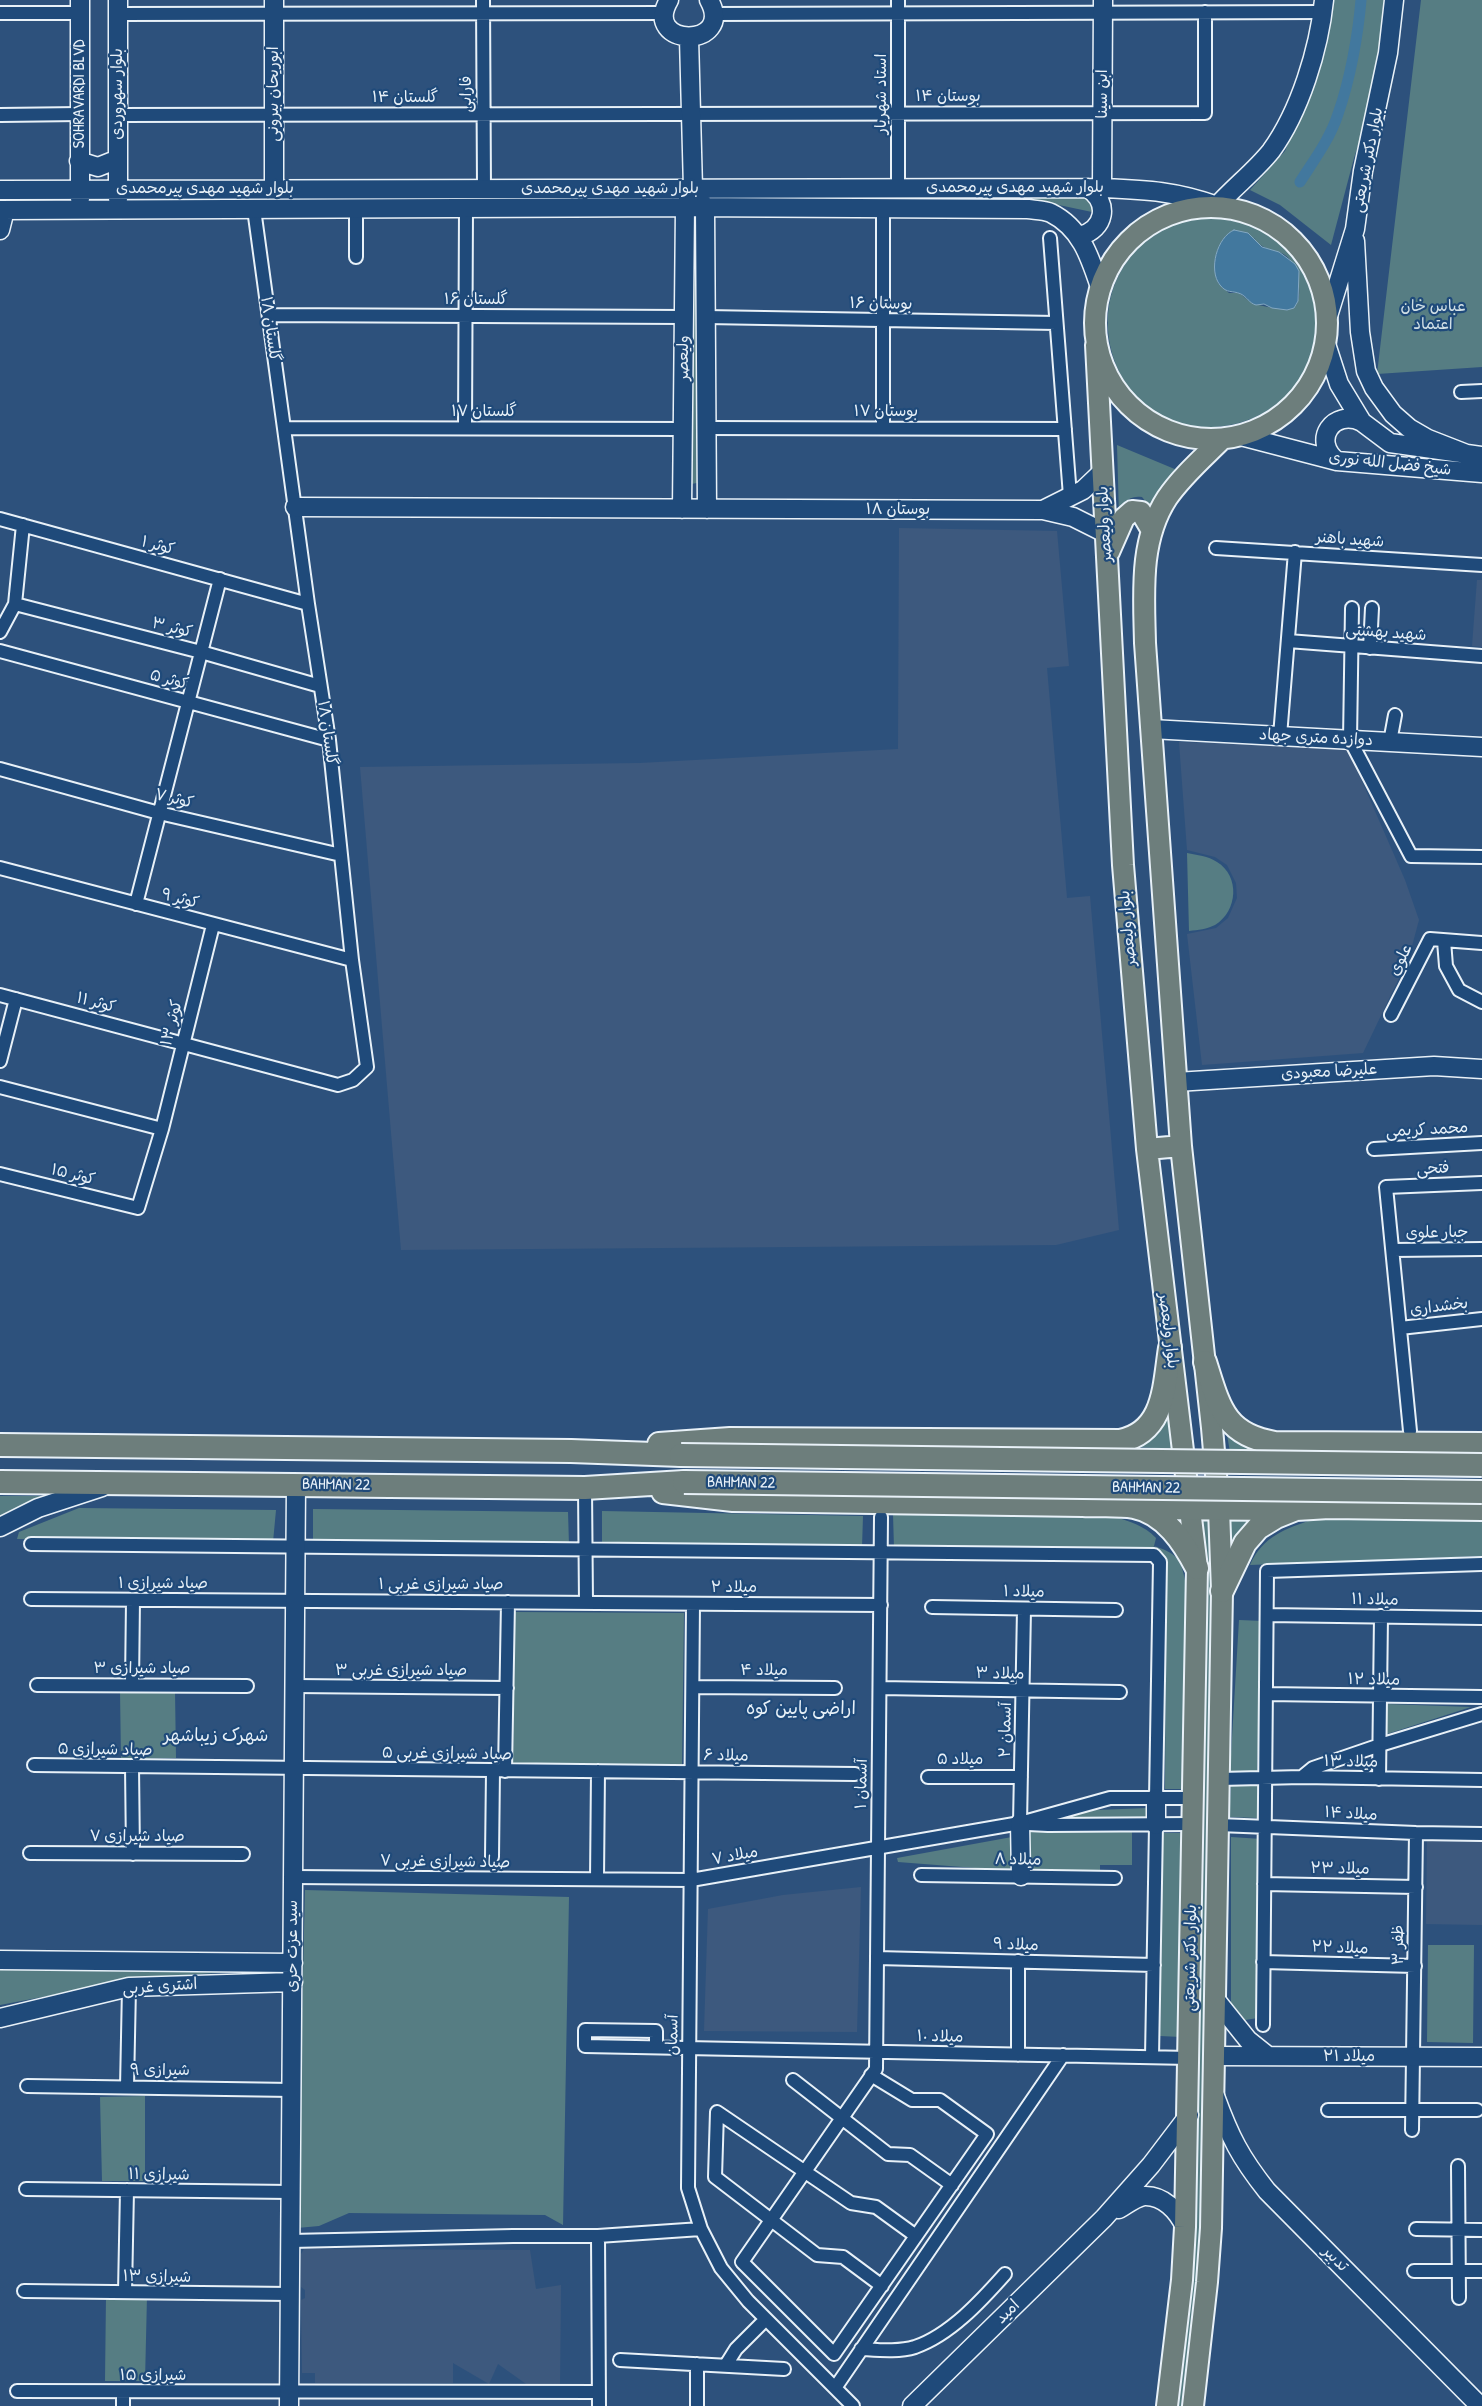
<!DOCTYPE html>
<meta charset="utf-8">
<style>
body{margin:0}
canvas{display:block;background:#2d517c}
</style>
<canvas width="1482" height="2406"></canvas>
<script>
const ctx = document.querySelector('canvas').getContext('2d');
ctx.lineJoin = 'round';
function paint(path, color) {
  ctx.fillStyle = color;
  ctx.fill(path, 'evenodd');
}
function strokePath(path, color, width, dash) {
  ctx.strokeStyle = color;
  ctx.lineWidth = width;
  ctx.lineCap = dash ? 'butt' : 'round';
  ctx.setLineDash(dash || []);
  ctx.stroke(path);
}
function label(font, color, halo, rows, align = 'center') {
  ctx.font = font + ' "Patrick Hand","Playpen Sans Arabic",sans-serif';
  ctx.lineWidth = 4.5;
  ctx.setLineDash([]);
  ctx.textBaseline = 'middle';
  ctx.strokeStyle = halo;
  ctx.fillStyle = color;
  for (const [text, x, y, turn = 0] of rows) {
    ctx.save();
    ctx.translate(x, y);
    ctx.rotate((+turn || 0) * Math.PI / 180);
    ctx.textAlign = isNaN(turn) ? turn : align;
    if (halo) ctx.strokeText(text, 0, 0);
    ctx.fillText(text, 0, 0);
    ctx.restore();
  }
}
const built = new Path2D(`
 M899 528 1057 531 1069 666 1047 668 1067 898 1090 896 1119 1230 1056 1245 401 1250 360 767 640 763 898 749Z
 M1477 580H1482V647L1472 646Z
 M1179 742 1347 747 1405 880 1419 920 1409 957 1363 1053 1202 1065 1187 934 1216 928 1228 918 1237 898 1236 883 1227 865 1215 857 1187 850Z
 M1427 1840 1482 1841V1925L1426 1924Z
 M861 1887 857 2032 704 2031 708 1909 783 1895Z
 M304 2249 530 2250 536 2289 561 2285 560 2386H529L498 2364 489 2384 453 2363V2383H315V2373H302L301 2300 305 2298V2290L301 2287V2254Z`);
const green = new Path2D(`
 M1331 0H1386L1371 105 1354 158 1331 245 1280 205 1250 190 1285 151 1308 94Z
 M1421 0H1482V367L1377 374Z
 M141 196 660 197V201L141 199Z
 M719 196 1085 198 1093 207 1092 212 1040 201 719 199Z
 M1220 218C1238 222 1257 225 1272 237 1320 275 1333 344 1291 391 1270 413 1245 425 1214 427 1109 433 1068 292 1155 235 1166 228 1180 221 1193 219 1202 218 1211 218 1220 218ZM1254 238C1264 254 1281 247 1290 260 1298 271 1304 297 1294 308 1283 310 1260 307 1251 302 1246 300 1244 295 1238 293H1229L1218 283 1215 268Z
 M689 222H697V483L691 484Z
 M1117 445 1177 470 1150 507 1142 497C1127 495 1123 504 1119 516Z
 M1187 853C1197 855 1208 856 1217 862 1240 876 1238 911 1215 925 1207 929 1198 930 1189 931Z
 M1169 1397 1174 1449 1095 1445 1130 1442Z
 M1226 1429 1280 1452H1230Z
 M0 1496H45L0 1518Z
 M79 1508 276 1510 273 1542 17 1539 19 1532Z
 M313 1509 568 1512 569 1545 313 1541Z
 M602 1511 863 1516 862 1547 602 1544Z
 M1285 1511 1231 1555V1512Z
 M893 1514 1112 1516C1128 1521 1144 1525 1156 1538L1154 1546C1182 1555 1181 1562 1187 1589L1183 1789H1165L1166 1559 1154 1546 1152 1550 894 1548Z
 M1201 1515 1212 1516 1213 1669 1201 2272 1185 2406H1176L1192 2248 1197 2123Z
 M1314 1519 1482 1521V1556L1250 1565C1263 1536 1285 1529 1314 1519Z
 M515 1612 684 1613 682 1765 513 1764Z
 M1239 1620 1263 1621 1257 1773 1230 1771Z
 M120 1691 175 1692 176 1758 121 1759Z
 M1387 1704 1471 1707 1387 1734Z
 M1231 1786H1257V1818L1229 1817Z
 M1148 1808 1146 1821 1053 1820 1096 1810Z
 M1027 1832H1132V1865H1100V1871H1027Z
 M1163 1833H1184L1181 2037 1160 2036Z
 M1012 1837 1014 1871 898 1862 897 1858Z
 M1231 1837 1262 1839 1258 2018 1245 2020 1231 2003Z
 M305 1890 569 1897 563 2225 545 2215 349 2213 319 2226 297 2228Z
 M1428 1945H1474L1473 2043 1427 2042Z
 M0 1967 259 1970 143 1978 0 2005Z
 M145 2096V2181H102L100 2097Z
 M147 2296 145 2381H105L106 2297Z`);
const water = new Path2D(`
 M1234 230 1248 233 1262 247 1279 252 1295 264 1299 271 1298 301 1294 308 1287 310 1272 308 1264 304 1256 305C1249 303 1247 297 1241 294 1232 290 1227 294 1220 285 1208 270 1217 237 1234 230Z`);
const canal = new Path2D(`
 M1300 182C1314 160 1330 139 1338 114 1350 80 1358 36 1361 0`);
const street = new Path2D(`
 M483 0 484 188
 M898 0V188
 M0 13H80
 M118 14 665 13
 M713 14 1323 12
 M0 115 80 114
 M118 115 1205 113V12
 M356 209V257
 M883 209V428
 M1050 238 1070 496
 M269 315 684 317
 M706 317 1056 323
 M1461 392 1482 391
 M284 428 683 429
 M465 428 466 209
 M707 428 1065 429
 M0 519 308 604
 M1216 548 1482 565
 M15 604 201 652 320 686
 M1352 608 1350 740 1411 856 1482 857
 M0 632 15 604 23 525
 M1288 641 1482 656
 M1370 648 1372 608
 M0 651 329 740
 M1280 736 1295 552
 M1390 742 1395 715
 M0 769 159 813 341 855
 M0 868 352 960
 M136 904 220 579
 M1444 941 1446 966 1459 990 1482 1002
 M0 995 338 1085 353 1080 367 1067 352 960 329 740 308 604 254 209
 M1391 1015 1430 939 1482 943
 M0 1061 16 999
 M0 1087 162 1129
 M1374 1149 1482 1143
 M0 1174 138 1208 162 1129 213 925
 M1393 1250 1482 1249
 M1400 1328 1482 1319
 M1410 1431 1386 1187 1482 1183
 M585 1488 586 1603
 M31 1544 1154 1555 1160 1562 1156 1798
 M31 1599 881 1605
 M693 1604 688 2188 701 2229 721 2268 748 2301 853 2406
 M932 1607 1116 1610
 M1267 1615 1482 1618
 M37 1685 247 1686
 M132 1685 133 1600
 M295 1686 507 1688
 M693 1687 835 1688
 M880 1688 1120 1692
 M1266 1694 1482 1697
 M34 1765 855 1774
 M132 1766 133 1854
 M505 1771 508 1602
 M928 1777H1021
 M1302 1777 1313 1768 1380 1745 1482 1714
 M1220 1779 1302 1777 1482 1780
 M1379 1779 1381 1616
 M1020 1823 1024 1609
 M1028 1824 1048 1825 1193 1824
 M1219 1825 1416 1833 1482 1834
 M30 1853 243 1854
 M492 1857 493 1771
 M921 1875 1115 1878
 M293 1877 691 1880 1020 1823 1110 1798H1194
 M597 1879 598 1771
 M1264 1884 1416 1887
 M877 1958 1154 1965
 M1018 1961V2055
 M1263 1962 1415 1966
 M1263 2025 1267 1571 1482 1564
 M656 2047V2031L585 2030V2046L1190 2058
 M1152 2057 1156 1825
 M871 2075 912 2100H940L987 2134 834 2354 742 2262 876 2069 881 1517
 M793 2080 888 2154 910 2155 952 2185
 M27 2086 292 2090
 M127 2087 129 1987
 M1328 2110H1477
 M1412 2130 1416 1833
 M1458 2166 1459 2298
 M26 2189 291 2192
 M1416 2229 1482 2230
 M598 2236 599 2406
 M291 2241 513 2236H598L701 2229
 M1414 2271H1482
 M882 2286 843 2257 817 2255 715 2177 717 2112 851 2203 876 2207 916 2236
 M24 2291 290 2294
 M125 2292 127 2190
 M861 2349C879 2350 899 2352 915 2347 950 2335 981 2301 1005 2274
 M620 2360 784 2369
 M726 2365 736 2349 766 2319
 M835 2388 1063 2055
 M17 2391 599 2392
 M123 2406V2392
 M697 2406V2364`);
const secondary = new Path2D(`
 M118 0V199
 M669 0C641 48 736 49 709 0
 M79 161 98 167 118 159
 M274 188V0
 M1102 188 1103 0
 M0 190 1102 188C1147 190 1175 191 1217 206 1234 187 1255 171 1271 151 1300 111 1319 49 1324 0
 M699 198 705 208 707 509
 M80 199V0
 M0 210 685 207 1028 209C1035 210 1045 210 1051 213 1081 228 1090 257 1100 287
 M0 230 5 210
 M1080 236C1105 229 1110 203 1088 188
 M1355 241 1360 332 1366 371 1374 388 1393 414 1409 428 1428 439 1469 455
 M1328 316 1355 229 1363 171 1388 53 1394 0
 M1326 344 1339 384 1362 422 1390 443 1482 456
 M1241 436 1337 461 1482 473
 M1337 461C1311 441 1333 408 1362 422
 M295 507 1043 510 1073 517 1105 533
 M682 509 685 207 693 189 689 38
 M1043 510 1083 490 1102 472
 M1151 729 1482 747
 M1176 1082 1434 1066 1482 1069
 M0 1527 38 1508 102 1487
 M1020 1823 1021 1876
 M1156 1825V1798
 M0 1960 293 1963
 M1216 2000 1248 2040 1268 2056
 M0 2018 129 1987 293 1982
 M1215 2056 1482 2057
 M1215 2096C1230 2137 1240 2157 1267 2191L1480 2406
 M1119 2209C1126 2205 1136 2197 1144 2196 1163 2195 1178 2211 1185 2227
 M289 2406 296 1485
 M912 2406 1104 2218 1151 2165 1189 2115`);
const primary = new Path2D(`
 M1095 323a116 116 0 1 1 232 0a116 116 0 1 1-232 0Z
 M1096 345 1123 865 1147 1149 1197 1568 1185 2227 1182 2280 1167 2406
 M1109 552 1124 518 1132 511 1141 512 1151 529
 M1147 1149 1181 1146
 M1193 2406 1207 2282 1211 2228 1222 1591 1219 1509 1212 1428 1181 1146 1145 643C1144 594 1139 541 1167 498 1182 476 1203 458 1222 439`);
const highway = new Path2D(`
 M1205 1362C1219 1406 1224 1435 1275 1443L1482 1444
 M659 1444 730 1439 1120 1441C1165 1432 1164 1386 1170 1348
 M0 1445 571 1451 681 1455
 M0 1482 585 1488 684 1482
 M663 1492 733 1500 1083 1505C1100 1506 1118 1504 1134 1507 1165 1513 1184 1543 1197 1568
 M1141 1508 1289 1509
 M1222 1591 1245 1543 1258 1528 1276 1517 1296 1509 1329 1507 1482 1509`);
const highwayBridge = new Path2D(`
 M681 1455 1482 1465
 M684 1482 1482 1492`);
const streetNames = [
 ["SOHRAVARDI BLVD",80,94,-90],
 ["بلوار سهروردی",118,94,-90],
 ["ابوریحان بیرونی",274,94,-90],
 ["فارابی",467,94,-90],
 ["استاد شهریار",882,94,-90],
 ["ابن سینا",1103,94,-90],
 ["بوستان ۱۴",948,97],
 ["گلستان ۱۴",405,98],
 ["بلوار دکتر شریعتی",1368,160,-79],
 ["بلوار شهید مهدی پیرمحمدی",1015,188],
 ["بلوار شهید مهدی پیرمحمدی",205,189],
 ["بلوار شهید مهدی پیرمحمدی",610,189],
 ["گلستان ۱۶",476,300],
 ["بوستان ۱۶",881,304,1],
 ["گلستان ۱۸",270,329,82],
 ["ولیعصر",684,358,-90],
 ["گلستان ۱۷",484,412],
 ["بوستان ۱۷",886,412],
 ["شیخ فضل الله نوری",1390,464,6],
 ["بوستان ۱۸",898,510],
 ["بلوار ولیعصر",1105,524,-93],
 ["شهید باهنر",1350,540,4],
 ["کوثر ۱",158,546,15],
 ["کوثر ۳",172,628,14],
 ["شهید بهشتی",1386,633,4],
 ["کوثر ۵",169,680,15],
 ["گلستان ۱۸",327,733,82],
 ["دوازده متری جهاد",1316,738,3],
 ["کوثر ۷",174,799,14],
 ["کوثر ۹",180,899,15],
 ["بلوار ولیعصر",1128,928,-95],
 ["علوی",1401,960,-63],
 ["کوثر ۱۱",96,1003,15],
 ["کوثر ۱۳",172,1023,-76],
 ["علیرضا معبودی",1329,1072,-3],
 ["محمد کریمی",1427,1130,-3],
 ["فتحی",1433,1169,-3],
 ["۱۵ کوثر",73,1175,14],
 ["جبار علوی",1437,1233,-1],
 ["بخشداری",1439,1307,-7],
 ["بلوار ولیعصر",1168,1331,83],
 ["BAHMAN 22",741,1483,1],
 ["BAHMAN 22",336,1485,1],
 ["BAHMAN 22",1146,1488,1],
 ["صیاد شیرازی ۱",163,1584],
 ["صیاد شیرازی غربی ۱",441,1585],
 ["میلاد ۲",734,1588],
 ["میلاد ۱",1024,1592,1],
 ["میلاد ۱۱",1375,1600,1],
 ["صیاد شیرازی ۳",142,1669],
 ["صیاد شیرازی غربی ۳",401,1671],
 ["میلاد ۴",764,1671],
 ["میلاد ۳",1000,1674,1],
 ["میلاد ۱۲",1374,1680,1],
 ["آسمان ۲",1006,1730,-89],
 ["صیاد شیرازی ۵",105,1750,1],
 ["صیاد شیرازی غربی ۵",447,1754,1],
 ["میلاد ۶",726,1756,1],
 ["میلاد ۵",960,1760],
 ["میلاد ۱۳",1351,1762,1],
 ["آسمان ۱",862,1784,-89],
 ["میلاد ۱۴",1351,1814,3],
 ["صیاد شیرازی ۷",137,1837],
 ["میلاد ۷",735,1856,-10],
 ["میلاد ۸",1018,1860,1],
 ["صیاد شیرازی غربی ۷",445,1862,1],
 ["میلاد ۲۳",1340,1869,1],
 ["میلاد ۹",1016,1945,2],
 ["ظفر ۳",1399,1945,-90],
 ["سید عزت حری",293,1946,-90],
 ["میلاد ۲۲",1340,1948,2],
 ["بلوار دکتر شریعتی",1191,1958,-89],
 ["اشتری غربی",160,1987,-4],
 ["آسمان",673,2035,-89],
 ["میلاد ۱۰",940,2037,1],
 ["میلاد ۲۱",1349,2057],
 ["شیرازی ۹",160,2071],
 ["شیرازی ۱۱",159,2175,1],
 ["تدبیر",1335,2259,45],
 ["شیرازی ۱۳",157,2277,1],
 ["امید",1008,2312,-44],
 ["شیرازی ۱۵",153,2376]
];
const parkNames = [
 ["عباس خان",1433,307],
 ["اعتماد",1433,325]
];
const neighbourhoodNames = [
 ["اراضی پایین کوه",801,1709],
 ["شهرک زیباشهر",216,1736]
];
paint(built, '#3d597e');
paint(green, '#567d83');
paint(water, '#42789e');
strokePath(water, '#84a8c2', 1);
strokePath(canal, '#42789e', 11);
strokePath(street, '#e8f1f8', 16);
strokePath(secondary, '#e8f1f8', 21);
strokePath(primary, '#e8f1f8', 24);
strokePath(highway, '#e8f1f8', 26);
strokePath(street, '#1f4a7a', 12);
strokePath(secondary, '#1f4a7a', 18);
strokePath(primary, '#6d7e7c', 20);
strokePath(highway, '#6d7e7c', 22);
strokePath(highwayBridge, '#e8f1f8', 26, []);
strokePath(highwayBridge, '#6d7e7c', 22);
label('16px', '#e8f1f8', '#1f4a7a', streetNames);
label('16px', '#d2e0e6', '#1f4a7a', parkNames);
label('18px', '#e8f1f8', '#1f4a7a', neighbourhoodNames);
</script>
